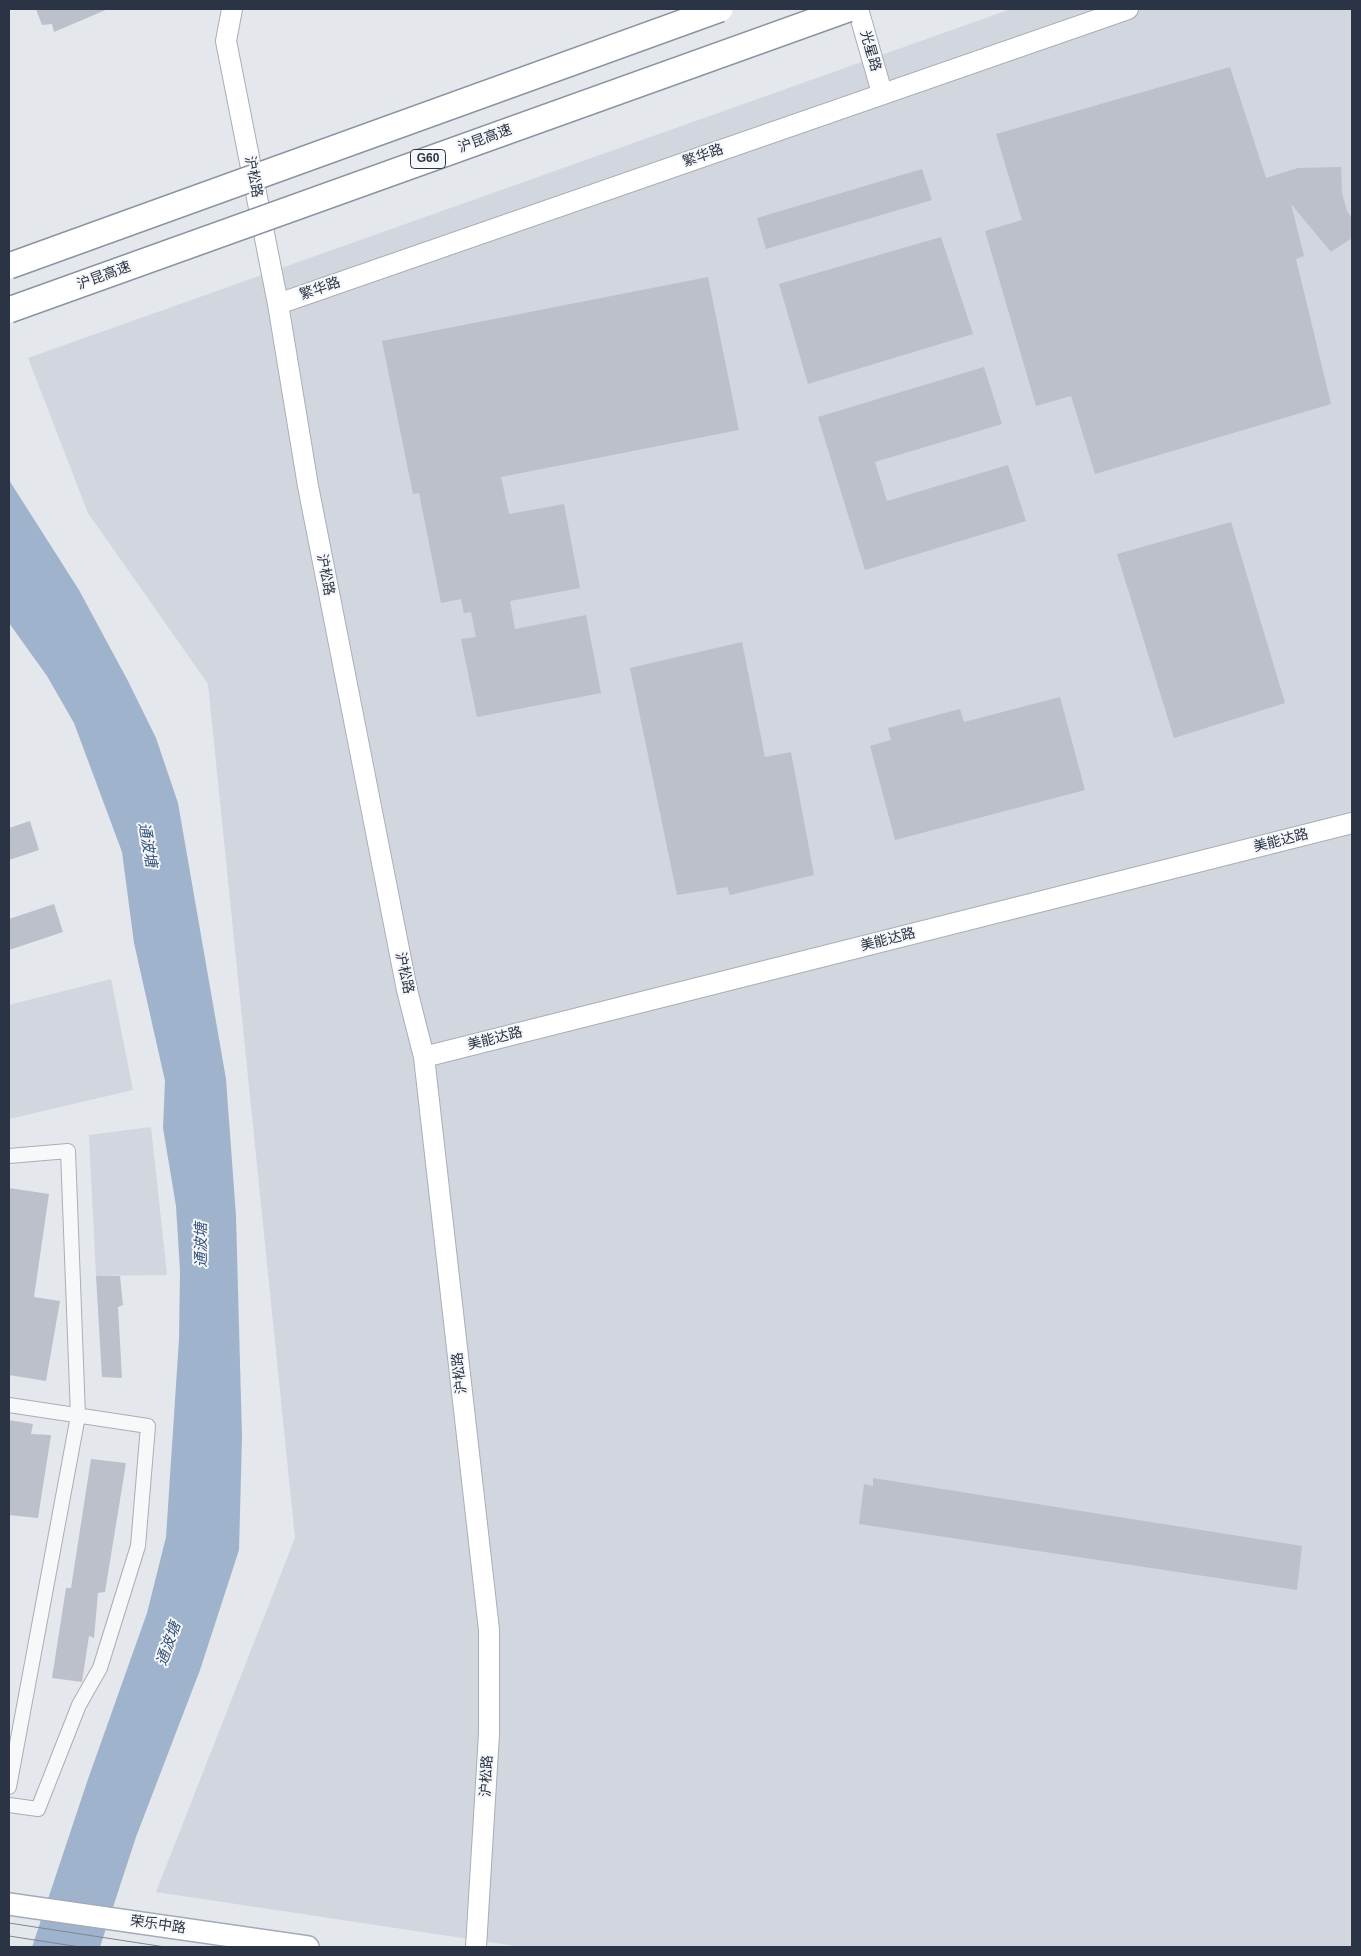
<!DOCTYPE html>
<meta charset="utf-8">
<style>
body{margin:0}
#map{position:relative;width:1361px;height:1956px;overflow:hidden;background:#e4e7ec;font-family:Arial,sans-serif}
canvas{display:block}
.frame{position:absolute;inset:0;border:10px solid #2b3445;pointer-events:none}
</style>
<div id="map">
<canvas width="1361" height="1956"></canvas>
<div class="frame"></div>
</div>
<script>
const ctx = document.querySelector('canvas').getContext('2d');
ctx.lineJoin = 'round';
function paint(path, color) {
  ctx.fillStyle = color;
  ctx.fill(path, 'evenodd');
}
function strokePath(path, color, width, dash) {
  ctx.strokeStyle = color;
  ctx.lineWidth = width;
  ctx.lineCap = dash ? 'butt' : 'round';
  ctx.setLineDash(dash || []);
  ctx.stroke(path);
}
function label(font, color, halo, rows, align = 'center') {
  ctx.font = font + ' Arial,"Noto Sans SC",sans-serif';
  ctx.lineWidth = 4;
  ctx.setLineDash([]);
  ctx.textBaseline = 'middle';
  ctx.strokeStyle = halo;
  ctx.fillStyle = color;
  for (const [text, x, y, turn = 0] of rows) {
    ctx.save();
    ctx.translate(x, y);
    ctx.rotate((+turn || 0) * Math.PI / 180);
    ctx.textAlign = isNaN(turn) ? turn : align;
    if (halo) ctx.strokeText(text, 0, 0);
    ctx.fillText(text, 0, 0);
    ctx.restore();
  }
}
const built = new Path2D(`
 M1011 9H1352V1947H522L156 1892 295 1538 208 684 88 513 28 358Z
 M111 979 133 1090 9 1119V1005Z
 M151 1127 167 1275 96 1276 89 1135Z`);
const water = new Path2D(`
 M9 480 79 590 128 681 156 738 178 803 226 1079 236 1216 242 1437 239 1550 200 1670 136 1837 100 1947H32L87 1782 147 1613 166 1537 179 1339 180 1271 176 1206 163 1128 165 1081 134 943 122 852 74 723 47 676 9 623Z`);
const building = new Path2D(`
 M36 9H108L54 32 52 24 42 25Z
 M1230 67 1266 178 1298 168 1341 167 1342 193 1347 211 1352 218V238L1331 252 1291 204 1304 256 1296 259 1331 404 1095 474 1071 396 1036 406 985 231 1022 220 996 134Z
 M922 169 932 200 766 249 757 218Z
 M941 237 973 334 808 384 779 284Z
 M708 277 739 430 501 477 509 514 564 504 580 588 510 601 515 629 586 615 601 693 477 717 461 639 476 637 471 612 464 613 461 599 441 603 419 493 413 494 382 341Z
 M984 367 1002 424 875 462 887 501 1008 465 1026 521 865 570 818 417Z
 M1231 522 1285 703 1174 738 1117 554Z
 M742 642 765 757 791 752 814 875 730 895 727 887 677 895 630 668Z
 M1060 697 1085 790 895 840 870 746 891 740 888 728 960 709 964 722Z
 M30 821 39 850 9 860V828Z
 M54 904 63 932 9 950V919Z
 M9 1188 49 1194 34 1297 60 1301 46 1381 9 1375Z
 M96 1276H120L123 1305 118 1307 122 1378 102 1377Z
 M9 1420 33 1424 31 1434 51 1435 38 1518 9 1515Z
 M91 1459 126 1463 105 1592 98 1593 94 1638 89 1636 82 1682 52 1678 66 1588H71Z
 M873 1478 1302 1546 1297 1590 859 1524 864 1484 873 1486Z`);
const street = new Path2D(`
 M9 1156 68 1151 78 1416 9 1787
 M9 1405 148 1426 138 1546 100 1668 79 1705 38 1809 9 1805`);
const secondary = new Path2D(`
 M232 9 226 41 278 304 308 486 407 990 424 1057 489 1630V1734L476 1947
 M858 9 882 93
 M278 304 1128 9
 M424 1057 1352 823`);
const primary = new Path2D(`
 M9 1904 308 1947`);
const tram = new Path2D(`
 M9 1923 165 1947
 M9 1936 80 1947`);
const highwayBridge = new Path2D(`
 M9 266 720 9
 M9 310 848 9`);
const shields = [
 [428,159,35]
];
const shieldNames = [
 ["G60",428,159]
];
const streetNames = [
 ["光星路",870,51,74],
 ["沪昆高速",485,139,-20],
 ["繁华路",703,156,-19],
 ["沪松路",253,177,79],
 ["沪昆高速",104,276,-20],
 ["繁华路",320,289,-19],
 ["沪松路",325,575,79],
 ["美能达路",1281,841,-14],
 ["美能达路",888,940,-14],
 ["沪松路",404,973,78],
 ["美能达路",495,1039,-14],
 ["沪松路",460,1373,-96],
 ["沪松路",487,1776,-87],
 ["荣乐中路",158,1925,8]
];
const waterNames = [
 ["通波塘",147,845,80],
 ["通波塘",202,1245,-90],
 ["通波塘",169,1644,-71]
];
paint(built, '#d2d6de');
paint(water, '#9fb4cc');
paint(building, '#bbc0ca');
strokePath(street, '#a9aeb7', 16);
strokePath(secondary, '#a9aeb7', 22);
strokePath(primary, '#a3abb8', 24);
strokePath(street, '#f7f8fa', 14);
strokePath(secondary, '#fff', 20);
strokePath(primary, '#fff', 21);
strokePath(tram, '#7d8696', 1);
strokePath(highwayBridge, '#8b94a3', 28, []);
strokePath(highwayBridge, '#fff', 25);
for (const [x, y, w] of shields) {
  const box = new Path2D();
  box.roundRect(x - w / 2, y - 9.5, w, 19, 4);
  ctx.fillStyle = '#f4f6f9';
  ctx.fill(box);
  strokePath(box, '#2b3445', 1);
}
label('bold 12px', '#2b3445', null, shieldNames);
label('14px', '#2b3445', '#f4f6f9', streetNames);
label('italic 15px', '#34527a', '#f4f6f9', waterNames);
</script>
